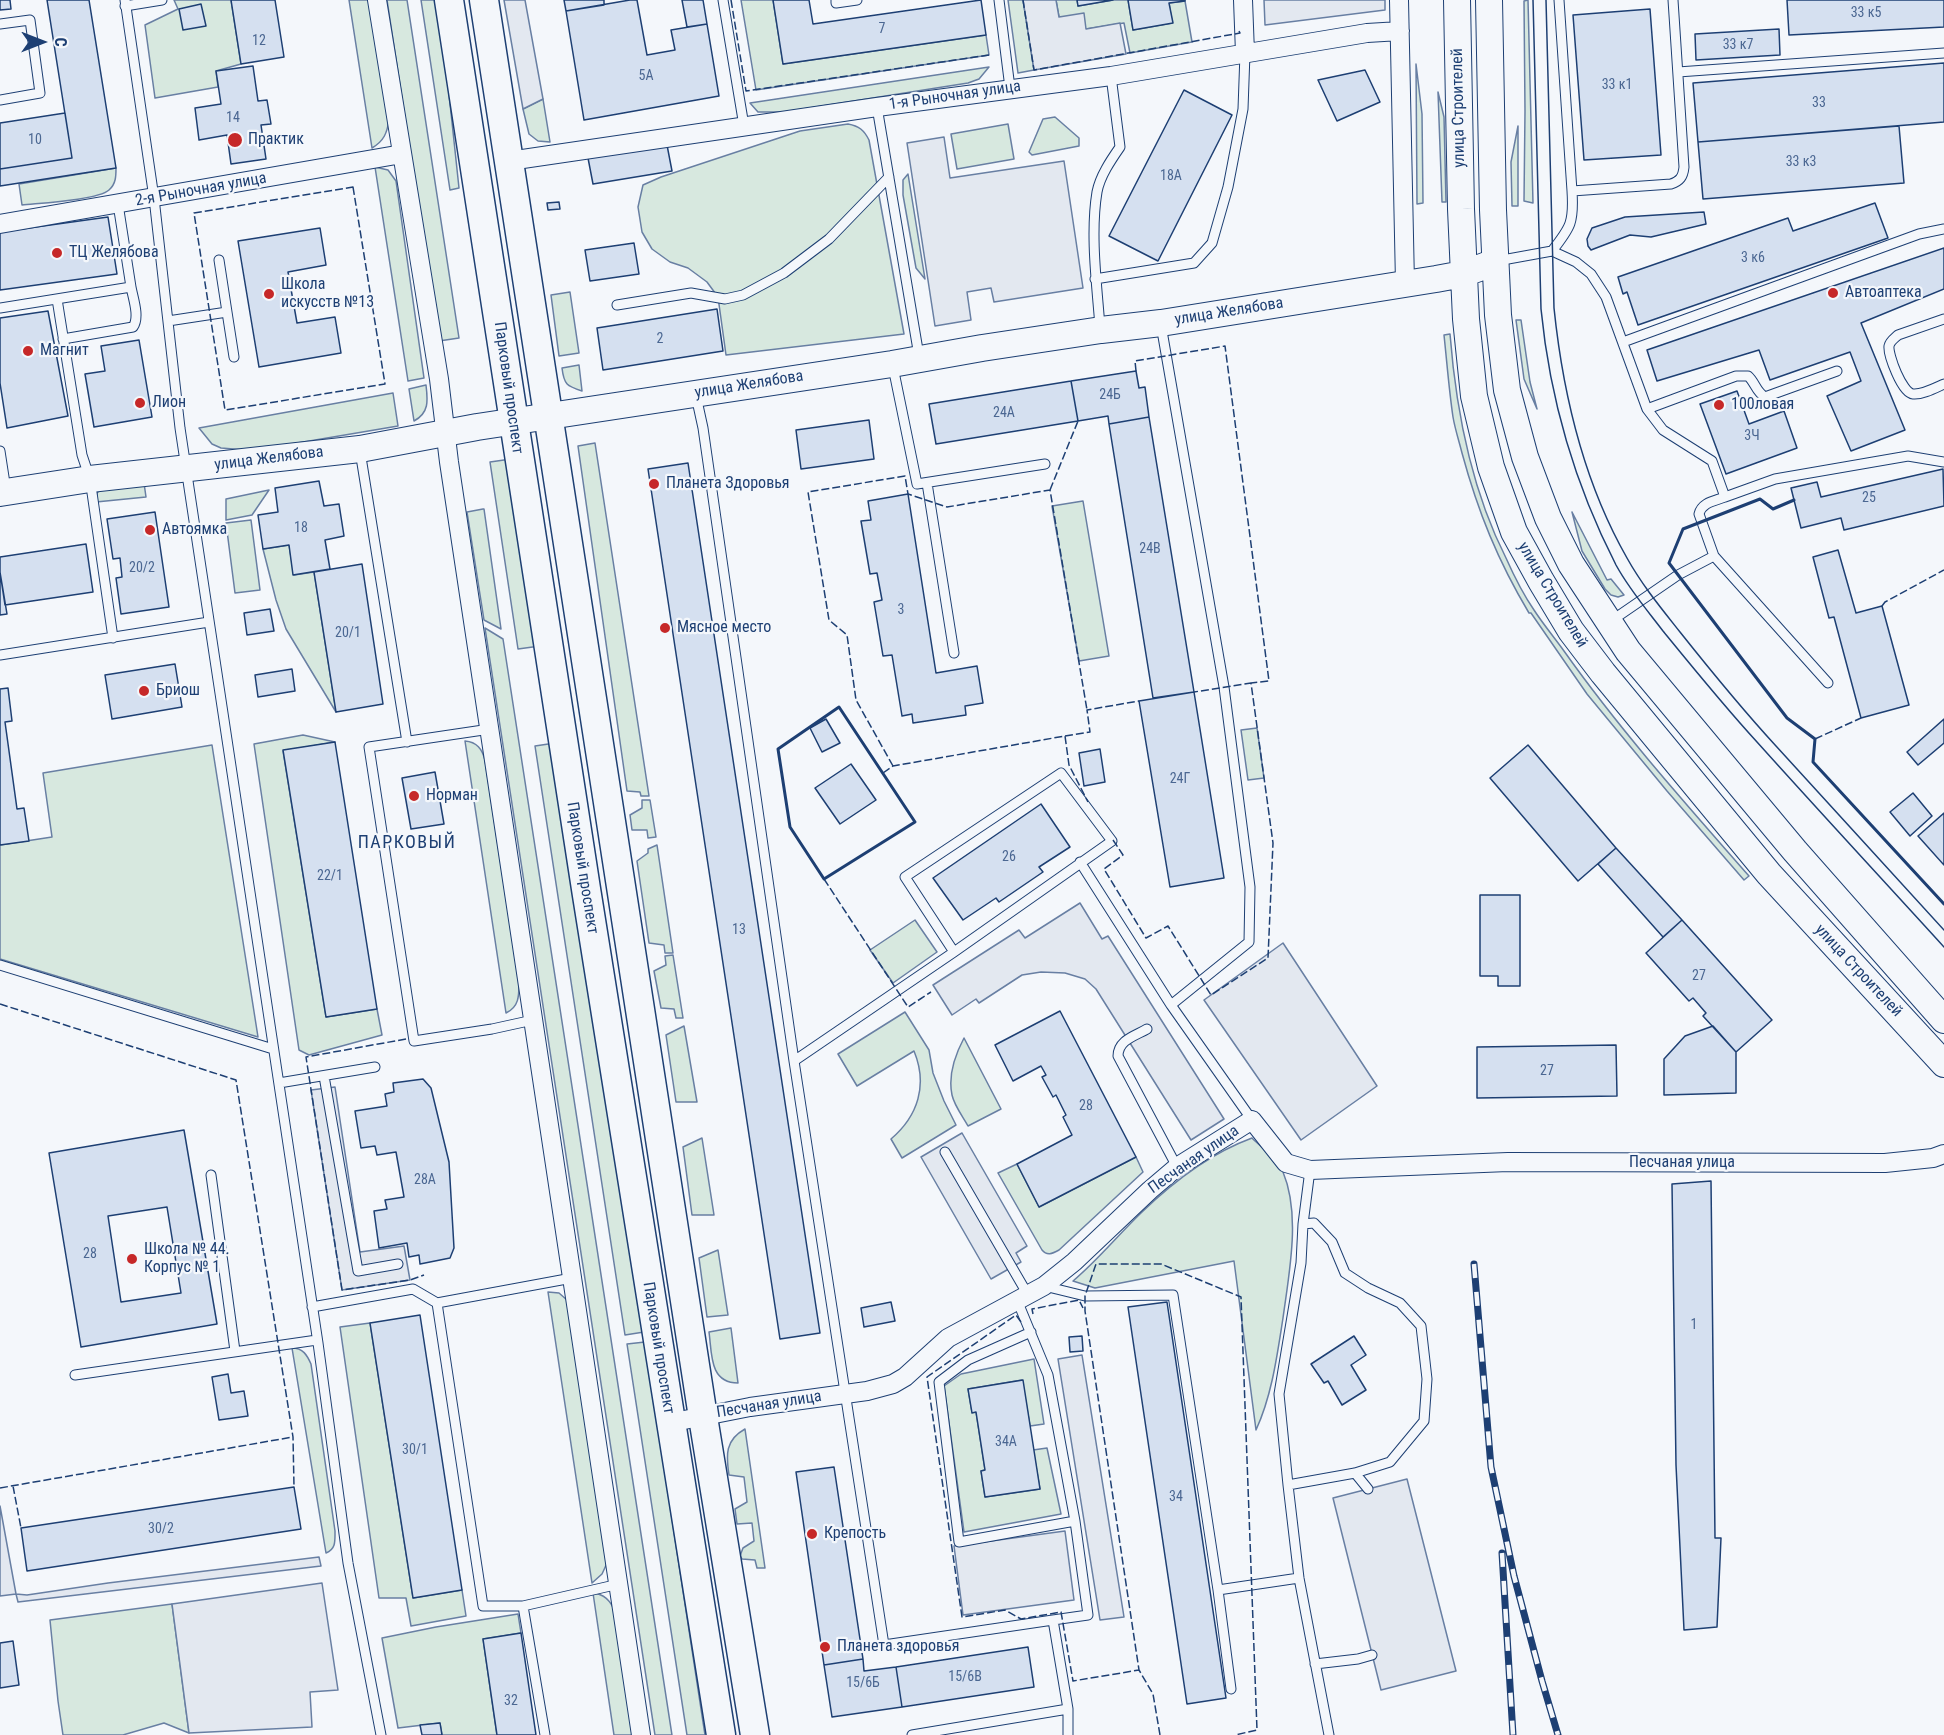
<!DOCTYPE html>
<meta charset="utf-8">
<style>
body{margin:0}
#map{position:relative;width:1944px;height:1735px;overflow:hidden;background:#f4f7fb;font-family:"Roboto Condensed",sans-serif}
canvas{display:block}
.north{position:absolute;left:12px;top:12px;width:60px;height:60px;-webkit-text-stroke:4px #f4f7fb;paint-order:stroke;rotate:90deg;font-size:16px;font-weight:700;line-height:24px;text-align:center;color:#1d3f73}
.north::after{content:'';display:block;margin:auto;width:21px;height:27px;background:#1d3f73;clip-path:polygon(50% 0,100% 100%,50% 72%,0 100%)}
</style>
<div id="map">
<canvas width="1944" height="1735"></canvas>
<div class="north">С</div>
</div>
<script>
const ctx = document.querySelector('canvas').getContext('2d');
ctx.lineJoin = 'round';
function paint(path, color) {
  ctx.fillStyle = color;
  ctx.fill(path, 'evenodd');
}
function strokePath(path, color, width, dash) {
  ctx.strokeStyle = color;
  ctx.lineWidth = width;
  ctx.lineCap = dash ? 'butt' : 'round';
  ctx.setLineDash(dash || []);
  ctx.stroke(path);
}
function label(font, color, halo, rows, align = 'center') {
  ctx.font = font + ' "Roboto Condensed",sans-serif';
  ctx.lineWidth = 4.5;
  ctx.setLineDash([]);
  ctx.textBaseline = 'middle';
  ctx.strokeStyle = halo;
  ctx.fillStyle = color;
  for (const [text, x, y, turn = 0] of rows) {
    ctx.save();
    ctx.translate(x, y);
    ctx.rotate((+turn || 0) * Math.PI / 180);
    ctx.textAlign = isNaN(turn) ? turn : align;
    if (halo) ctx.strokeText(text, 0, 0);
    ctx.fillText(text, 0, 0);
    ctx.restore();
  }
}
const green = new Path2D(`
 M174 0H231L241 64 216 71 218 87 155 98 145 25 178 9Z
 M349 0H371L389 120C387 133 384 141 372 148Z
 M387 0H407L459 338 439 341Z
 M421 0H439L459 188 450 190Z
 M741 0H773L783 64 986 35 989 55 756 90Z
 M1008 0H1023L1034 70 1018 73Z
 M1056 0H1077L1078 6 1113 0H1128L1133 30 1172 23 1169 3 1185 1 1192 42 1130 53 1124 23 1086 29 1059 17Z
 M1528 0 1533 203 1524 201 1525 111 1524 1Z
 M1416 64 1422 114 1423 203 1417 204Z
 M989 67 979 79 968 83 784 112H758L750 103Z
 M1438 92 1444 117 1446 202H1442Z
 M543 99 550 142 538 141 529 134 523 109Z
 M1055 117 1079 138V146L1032 155 1029 152 1043 119Z
 M848 124C859 126 864 130 869 140L904 334 726 355 718 297 707 282 688 268 670 262 652 249 642 232 638 207 643 185 661 177 800 131Z
 M1008 124 1014 159 957 169 951 134Z
 M1518 126V206H1512L1511 162Z
 M375 167 388 170 396 181 424 378 408 381Z
 M116 168C116 176 116 184 109 190 98 200 40 203 22 205L19 184Z
 M908 174 925 279 916 268 903 195V180Z
 M570 292 579 353 559 356 551 295Z
 M1516 320H1521L1530 382 1537 409 1524 379Z
 M1450 334C1456 411 1471 489 1506 558 1514 576 1523 594 1534 610 1543 624 1554 637 1564 651 1620 730 1685 803 1749 876L1744 880 1667 791 1587 694 1531 613H1529C1498 561 1478 512 1462 453 1459 441 1455 429 1453 417 1449 390 1447 363 1444 335Z
 M579 365 582 391C567 386 564 385 562 368Z
 M426 385C428 401 429 413 414 421L409 389Z
 M393 393 398 426 268 448 246 450 221 448 212 444 199 428Z
 M595 443 649 796H641L640 792 627 791 578 446Z
 M511 459 540 646 518 649 490 462Z
 M144 483 146 497 96 502 97 493 100 490Z
 M269 490 252 515 226 520V499Z
 M1083 501 1109 656 1079 661 1052 506Z
 M483 509H484L501 629 484 620 467 512Z
 M1572 512 1607 580 1611 579 1624 595 1618 597 1611 595 1605 589 1582 551Z
 M251 520 260 590 235 593 226 523Z
 M289 545 294 575 314 572 336 712 286 629 276 600 263 549Z
 M485 628 503 639 672 1735H655Z
 M1257 728 1264 778 1248 780 1241 730Z
 M303 735 335 742 283 751 326 1017 377 1009 382 1035 309 1055 299 1050 254 744Z
 M465 741C477 742 482 749 485 760L519 983C519 996 519 1007 506 1013Z
 M555 743 644 1332 625 1335 535 746Z
 M212 745 258 1037 0 959V845L52 837 43 773Z
 M642 800H650L656 837 648 838 647 830H632L630 815 642 808Z
 M657 845 673 953H665L664 945 649 943 637 861 648 853V849Z
 M915 920 937 952 893 983 870 950Z
 M673 955 683 1018H676L674 1009 661 1008 654 971 666 965 665 956Z
 M905 1012 929 1050 933 1073 944 1101 956 1125 902 1158 891 1139C918 1116 928 1085 914 1051L857 1086 838 1054Z
 M684 1026 697 1102H676L666 1035Z
 M964 1038 1001 1109 968 1126C963 1117 954 1105 952 1095 948 1076 955 1055 964 1038Z
 M702 1138 714 1215H692L683 1147Z
 M1252 1138C1260 1146 1279 1161 1283 1172 1301 1215 1289 1273 1283 1318 1277 1356 1272 1395 1256 1430L1234 1261 1095 1288 1073 1281C1098 1260 1118 1235 1142 1212 1173 1182 1211 1153 1252 1138Z
 M1136 1157 1143 1172 1059 1250C1052 1254 1047 1256 1042 1250L998 1173 1017 1164 1039 1207Z
 M718 1250 728 1315 707 1317 699 1258Z
 M548 1292 559 1293 567 1300 608 1561 602 1574 592 1583Z
 M370 1323 413 1598 462 1590 466 1616 411 1626 406 1598H379L340 1327Z
 M731 1328 738 1383C709 1383 712 1353 709 1332Z
 M645 1342 705 1735H687L627 1344Z
 M292 1348C303 1348 307 1355 311 1364L335 1531C335 1541 336 1549 326 1553Z
 M1034 1359 1044 1424 1030 1426 1022 1380 968 1389 972 1412H976L985 1470 981 1471 985 1497 1040 1489 1033 1450 1047 1448 1061 1514 964 1532 944 1386 961 1374Z
 M745 1429 765 1568H757L755 1560 742 1559 740 1556 743 1548 754 1541 752 1523 737 1524 735 1509 747 1502 744 1477 729 1475C726 1455 725 1440 745 1429Z
 M593 1593C605 1594 611 1601 615 1612L633 1735H614Z
 M172 1604 189 1733 164 1723 123 1735H63L58 1701 50 1620Z
 M518 1614 521 1633 483 1639 497 1735H442L440 1723 398 1728 382 1638 436 1627Z`);
const parking = new Path2D(`
 M504 0H525L543 99 523 109Z
 M1023 0H1056L1059 17 1084 13 1086 29 1120 23 1126 54 1034 70Z
 M1264 0H1385V10L1265 25Z
 M944 137 950 178 1064 161 1083 288 994 302 991 288 967 292 971 320 935 326 907 143Z
 M1080 903 1102 939 1108 936 1224 1119 1191 1140 1096 989 1085 979 1065 973 1041 972 1022 975 979 1003 976 999 952 1015 933 985 1019 930 1025 938Z
 M1283 943 1377 1086 1301 1140 1204 1000Z
 M335 1087 360 1252 404 1246 410 1280 342 1290 311 1090Z
 M962 1133 1027 1246 1016 1253 1021 1262 991 1279 921 1157Z
 M1082 1355 1124 1617 1100 1620 1058 1359Z
 M1407 1479 1456 1671 1381 1690 1333 1498Z
 M0 1506 16 1594 27 1595 108 1583 319 1557 321 1566 18 1602 16 1594 0 1596Z
 M1065 1531 1074 1600 963 1615 954 1546Z
 M322 1583 338 1690 310 1692 312 1727 189 1733 172 1604Z`);
const building = new Path2D(`
 M0 0H10L11 9 0 10Z
 M47 0H89L116 168 0 186V169L72 158Z
 M231 0H275L284 57 241 64Z
 M564 0H604V5L566 11Z
 M630 0H637L647 55 675 50 671 30 707 24 719 96 584 120 566 11Z
 M682 0H703L707 24 687 27Z
 M773 0H809L813 24 981 0 986 35 783 64Z
 M1077 0H1113L1078 6Z
 M1128 0H1185V1L1169 3 1173 23 1133 30Z
 M1787 0H1944V27L1789 35Z
 M201 4 206 26 183 30 179 9Z
 M1650 9 1661 155 1584 160 1573 15Z
 M1779 29 1780 55 1696 60 1695 34Z
 M1944 63V122L1698 142 1693 83Z
 M253 66 258 101 267 100 271 124 261 125 266 159 231 164 227 135 199 140 195 108 221 104 216 71Z
 M1365 70 1380 102 1337 121 1318 80Z
 M1184 90 1232 115 1158 261 1109 236Z
 M65 113 72 158 0 169V123Z
 M1899 126 1904 183 1703 199 1698 142Z
 M667 145 672 171 593 184 588 158Z
 M559 202 560 209 548 210 547 203Z
 M1875 203 1888 238 1638 325 1627 292 1623 294 1618 277 1788 218 1793 231Z
 M1704 212 1706 224 1651 237 1630 235 1591 250 1588 246 1587 239 1592 228 1625 217Z
 M108 217 117 274 0 290V232Z
 M320 228 326 265 288 272 297 323 335 317 341 353 259 367 238 241Z
 M634 243 639 274 590 281 585 250Z
 M1944 248V289L1861 323 1905 430 1851 451 1827 396 1861 381 1850 352 1770 380 1759 350 1657 381 1647 350Z
 M717 309 723 351 603 370 597 328Z
 M48 311 68 416 7 428 0 383V318Z
 M139 340 152 417 94 427 85 374 105 371 101 346Z
 M1136 371 1139 388 1145 387 1149 417 1109 424 1108 416 1078 421 1071 381Z
 M1071 381 1078 421 936 444 929 404Z
 M1737 391 1749 424 1784 411 1797 448 1726 474 1700 404Z
 M1149 417 1194 692 1153 698 1109 424Z
 M869 420 874 459 801 469 796 430Z
 M688 463 820 1333 780 1339 648 469Z
 M1943 469 1944 506 1844 530 1841 518 1801 528 1791 488 1817 482 1821 497Z
 M319 481 324 506 339 504 344 536 325 540 330 569 293 575 289 545 263 549 258 515 278 512 275 488Z
 M908 494 936 673 977 666 983 703 965 706 966 715 913 723 912 714 902 716 892 655 883 656 874 602 882 600 877 573 870 574 861 521 871 520 868 501Z
 M155 512 169 607 121 614 116 578 122 577 120 558 113 559 107 519Z
 M86 544 93 592 5 605 0 572V557Z
 M1838 550 1856 613 1882 606 1909 705 1861 718 1834 617 1829 618 1813 557Z
 M362 564 383 704 336 712 314 572Z
 M0 572 7 614 0 615Z
 M270 609 274 631 247 635 244 613Z
 M175 664 182 707 112 719 105 675Z
 M292 669 295 691 258 697 255 675Z
 M8 688 12 721 5 722 17 809 24 808 29 841 0 845V689Z
 M1194 692 1224 878 1170 887 1139 701Z
 M826 719 840 743 822 752 810 728Z
 M1944 719V743L1918 765 1907 752Z
 M335 742 377 1009 326 1017 283 750Z
 M1528 745 1616 848 1578 881 1490 778Z
 M1100 749 1105 782 1084 786 1079 753Z
 M851 764 876 800 840 824 815 788Z
 M435 772 444 824 411 829 402 778Z
 M1913 793 1932 816 1910 836 1890 812Z
 M1041 804 1070 847 1039 867 1043 872 999 902 996 898 963 920 933 878Z
 M1944 813V865L1918 836Z
 M1616 848 1682 920 1663 937 1598 864Z
 M1480 895H1520V986H1498V976H1480Z
 M1682 920 1772 1020 1736 1052 1703 1016 1706 1013 1693 998 1689 1001 1646 953Z
 M1060 1011 1136 1157 1039 1207 1017 1164 1072 1135 1063 1117 1066 1115 1056 1095 1053 1097 1042 1077 1046 1075 1041 1066 1013 1081 995 1045Z
 M1713 1026 1736 1052V1093L1664 1095V1059L1685 1036Z
 M1616 1045 1617 1096 1477 1098V1047Z
 M423 1079 431 1088 449 1162 454 1248 450 1258 420 1264 419 1255 409 1257 407 1243 379 1248 374 1211 387 1209 385 1200 404 1197 396 1152 377 1155 375 1146 361 1148 355 1111 387 1106 385 1094 394 1092 393 1083Z
 M184 1130 217 1324 81 1347 49 1153ZM167 1207 181 1293 121 1302 108 1216Z
 M1711 1181 1715 1538H1721L1717 1627 1684 1630 1676 1465 1672 1184Z
 M891 1302 895 1321 864 1327 861 1308Z
 M1167 1302 1226 1698 1187 1704 1128 1307Z
 M420 1315 462 1590 413 1598 370 1323Z
 M1082 1336 1083 1351 1070 1352 1069 1337Z
 M1354 1336 1366 1355 1351 1365 1366 1390 1342 1405 1328 1381 1324 1383 1311 1364Z
 M228 1374 231 1393 244 1391 248 1416 219 1420 212 1377Z
 M1023 1380 1040 1489 985 1497 981 1471 985 1470 976 1412 972 1413 968 1389Z
 M834 1467 863 1659 824 1665 796 1472Z
 M294 1487 301 1529 27 1571 21 1528Z
 M521 1633 536 1735H497L483 1639Z
 M13 1641 19 1685 0 1688V1643Z
 M1028 1647 1034 1687 902 1707 896 1667Z
 M863 1659 864 1671 896 1667 902 1707 832 1717 824 1665Z
 M440 1723 442 1735H422L420 1725Z`);
const lane = new Path2D(`
 M125 0 154 198 180 428 318 1343 348 1563 381 1735
 M723 0 744 126
 M836 0V3L857 0
 M999 0 1010 88
 M1559 0 1572 191 1671 184C1680 181 1683 177 1684 167L1673 0
 M125 6 162 0
 M0 24 30 20 40 93 0 100
 M1678 72 1944 53
 M877 107 919 356
 M1552 251 1576 262 1591 274 1606 297 1647 409 1663 430 1712 461 1725 497 1775 479 1908 456 1944 462
 M219 260 227 312
 M1497 261 1552 251C1571 227 1574 222 1572 191
 M1095 279 1194 263 1212 243 1228 187 1243 109 1245 53
 M57 299 82 455 90 479 113 638
 M617 305 691 293 725 299 743 295 784 273 829 239 889 177
 M0 308 131 287 118 204
 M1944 319 1898 335C1895 338 1890 341 1889 346 1888 355 1902 393 1913 394 1922 395 1935 388 1944 384
 M168 321 227 312 234 357
 M1161 325 1224 687 1250 887 1249 942 1171 1005 1252 1120
 M1100 327C1097 286 1090 234 1097 192 1100 176 1111 160 1120 147L1111 76
 M63 339 133 327C140 317 133 298 131 287
 M1623 342 1919 234 1944 229
 M893 367 917 484 1045 464
 M696 396 703 428 794 1061 884 1645 1053 1620 1068 1709V1735
 M1647 409 1736 376H1748C1755 382 1756 392 1765 397L1837 371
 M0 451 6 490
 M360 451 407 742
 M927 483 954 653
 M1725 497C1715 501 1702 502 1699 514L1714 556 1828 683
 M1611 621 1678 575 1714 556
 M0 655 209 622
 M490 729 369 747 414 1041 492 1029 533 1020
 M1080 862 1171 1005
 M0 965 273 1049
 M1147 1029C1135 1036 1118 1040 1118 1056L1177 1167
 M794 1061 954 952 1112 841 1061 773 905 877 954 952
 M324 1076 358 1271 398 1264
 M279 1083 375 1067
 M945 1152 1028 1295
 M1310 1170 1303 1224 1301 1263 1279 1394 1288 1485 1299 1578 1329 1735
 M211 1175 235 1351
 M1044 1286 1085 1296 1173 1295 1218 1590 1231 1689
 M1017 1300 1048 1375 1075 1521 959 1542 939 1382 968 1360 1031 1332
 M312 1307 413 1289 437 1303
 M75 1375 317 1340
 M1355 1473 1368 1489
 M1288 1485 1355 1473 1390 1462 1424 1421 1427 1379 1421 1326 1400 1303 1368 1288 1345 1273 1332 1242 1314 1223 1303 1224
 M1218 1590 1299 1578
 M523 1606H483L437 1303 572 1278
 M1053 1620 1088 1615 1075 1521
 M1315 1664 1358 1659 1372 1655
 M545 1735 523 1606 619 1584
 M912 1735 1068 1709`);
const street = new Path2D(`
 M377 0 439 379 449 462 641 1735
 M1243 0 1245 53
 M1399 0 1405 283
 M509 161 877 107 1111 76 1367 33 1400 31
 M0 224 402 154
 M669 1423 750 1407 867 1391 893 1384 905 1377 948 1338 1044 1286 1074 1262 1150 1190 1177 1167 1252 1120 1286 1163 1310 1170 1508 1162 1885 1163 1933 1158 1944 1154`);
const secondary = new Path2D(`
 M1457 0 1461 209 1466 319 1474 396 1491 467 1514 532 1541 581 1571 631 1603 673 1769 874 1944 1064
 M1489 0 1493 210 1498 315 1507 390 1525 457 1548 518 1571 564 1628 651 1795 851 1944 1020
 M0 493 90 479 360 449 477 427 892 364 982 348 1101 330 1161 323 1436 279 1463 274 1495 262`);
const primary = new Path2D(`
 M449 0C538 579 626 1157 721 1735
 M484 0 703 1417 755 1735`);
const tram = new Path2D(`
 M1533 0 1541 309C1550 401 1574 483 1616 565 1629 589 1647 610 1663 631 1694 669 1724 706 1757 742 1819 811 1882 879 1944 947
 M1546 0 1554 308C1563 395 1583 481 1627 558 1642 585 1661 608 1680 632 1711 671 1742 709 1776 746 1832 807 1888 869 1944 930`);
const rail = new Path2D(`
 M1474 1264 1491 1467 1514 1576 1542 1681 1558 1735
 M1502 1553 1513 1735`);
const fence = new Path2D(`
 M731 0 746 91 989 55
 M1023 0 1034 70 1240 33 1239 31
 M353 187 385 384 225 410 194 213Z
 M1136 371 1135 361 1225 346 1269 681 1251 683
 M1050 490 1078 421
 M1882 606 1885 602 1944 570
 M1065 736 1090 732 1087 710 1139 701
 M1815 739 1861 718
 M893 766 856 700 847 635 829 620 808 492 905 476 908 494 947 507 1050 490 1087 710
 M883 773 893 766 1065 736 1069 765 1088 802
 M1113 840 1123 855 1104 869 1146 938 1168 926 1211 995 1268 958 1273 843 1251 683 1194 692
 M824 879 908 1007 931 992
 M0 1004 236 1080 293 1437 294 1487
 M406 1039 306 1057 342 1290 410 1280 424 1275
 M1033 1314 1032 1309 1079 1300 1083 1308
 M1021 1322 1016 1315 927 1377 962 1617 1005 1610 1021 1619 1061 1612 1073 1681 1139 1670
 M13 1486 21 1528
 M0 1488 293 1437
 M1160 1735 1153 1694 1139 1670 1085 1311V1296L1096 1264H1161L1241 1297 1257 1730 1235 1735`);
const wall = new Path2D(`
 M1794 500 1773 509 1760 499 1683 529 1669 563 1787 718 1815 739 1813 762 1944 904
 M839 707 915 822 824 879 790 827 778 749Z`);
const markers = [
 [235,140,8,"#c62828"],
 [57,253,6,"#c62828"],
 [1833,293,6,"#c62828"],
 [269,294,6,"#c62828"],
 [28,351,6,"#c62828"],
 [140,403,6,"#c62828"],
 [1719,405,6,"#c62828"],
 [654,484,6,"#c62828"],
 [150,530,6,"#c62828"],
 [665,628,6,"#c62828"],
 [144,691,6,"#c62828"],
 [414,796,6,"#c62828"],
 [132,1259,6,"#c62828"],
 [812,1534,6,"#c62828"],
 [825,1647,6,"#c62828"]
];
const numberNames = [
 ["33 к5",1866,13],
 ["7",882,29],
 ["12",259,41],
 ["33 к7",1738,45],
 ["5А",646,76],
 ["33 к1",1617,85],
 ["33",1819,103],
 ["14",233,118],
 ["10",35,140],
 ["33 к3",1801,162],
 ["18А",1171,176],
 ["3 к6",1753,258],
 ["2",660,339],
 ["24Б",1110,395],
 ["24А",1004,413],
 ["3Ч",1752,436],
 ["25",1869,498],
 ["18",301,528],
 ["24В",1150,549],
 ["20/2",142,568],
 ["3",901,610],
 ["20/1",348,633],
 ["24Г",1180,779],
 ["26",1009,857],
 ["22/1",330,876],
 ["13",739,930],
 ["27",1699,976],
 ["27",1547,1071],
 ["28",1086,1106],
 ["28А",425,1180],
 ["28",90,1254],
 ["1",1694,1325],
 ["34А",1006,1442],
 ["30/1",415,1450],
 ["34",1176,1497],
 ["30/2",161,1529],
 ["15/6В",965,1677],
 ["15/6Б",863,1683],
 ["32",511,1701]
];
const streetNames = [
 ["1-я Рыночная улица",955,96,-8],
 ["улица Строителей",1459,108,-91],
 ["2-я Рыночная улица",201,190,-10],
 ["улица Желябова",1229,312,-9],
 ["улица Желябова",749,385,-9],
 ["Парковый проспект",508,388,82],
 ["улица Желябова",269,459,-7],
 ["улица Строителей",1552,595,59],
 ["Парковый проспект",582,868,81],
 ["улица Строителей",1858,971,47],
 ["Песчаная улица",1194,1160,-35],
 ["Песчаная улица",1682,1163],
 ["Парковый проспект",658,1348,81],
 ["Песчаная улица",769,1405,-9]
];
const poiNames = [
 ["Практик",248,140],
 ["ТЦ Желябова",69,253],
 ["Школа",281,285],
 ["искусств №13",281,303],
 ["Автоаптека",1845,293],
 ["Магнит",40,351],
 ["Лион",152,403],
 ["100ловая",1731,405],
 ["Планета Здоровья",666,484],
 ["Автоямка",162,530],
 ["Мясное место",677,628],
 ["Бриош",156,691],
 ["Норман",426,796],
 ["Школа № 44.",144,1250],
 ["Корпус № 1",144,1268],
 ["Крепость",824,1534],
 ["Планета здоровья",837,1647]
];
const neighbourhoodNames = [
 ["ПАРКОВЫЙ",407,843]
];
paint(green, '#d7e8df');
strokePath(green, '#687fa3', 1.5);
paint(parking, '#e3e8f0');
strokePath(parking, '#687fa3', 1.5);
paint(building, '#d5e0f0');
strokePath(building, '#1d3f73', 1.5);
strokePath(lane, '#1d3f73', 11);
strokePath(street, '#1d3f73', 20);
strokePath(secondary, '#1d3f73', 28);
strokePath(primary, '#1d3f73', 31);
strokePath(lane, '#f4f7fb', 9);
strokePath(street, '#f4f7fb', 18);
strokePath(secondary, '#f4f7fb', 26);
strokePath(primary, '#f4f7fb', 28);
strokePath(tram, '#1d3f73', 1.5);
strokePath(rail, '#1d3f73', 7);
strokePath(rail, '#f4f7fb', 4.5, [14]);
strokePath(fence, '#1d3f73', 1.5, [8, 3]);
strokePath(wall, '#1d3f73', 3);
for (const [x, y, r, color] of markers) {
  const dot = new Path2D();
  dot.arc(x, y, r, 0, 2 * Math.PI);
  ctx.fillStyle = color;
  ctx.fill(dot);
  strokePath(dot, '#f4f7fb', 2);
}
label('14px', '#4b6792', null, numberNames);
label('16px', '#1d3f73', '#f4f7fb', streetNames);
label('16px', '#1d3f73', '#f4f7fb', poiNames, 'left');
ctx.letterSpacing = '1.5px';
label('18px', '#1d3f73', '#f4f7fb', neighbourhoodNames);
ctx.letterSpacing = '0px';
</script>
